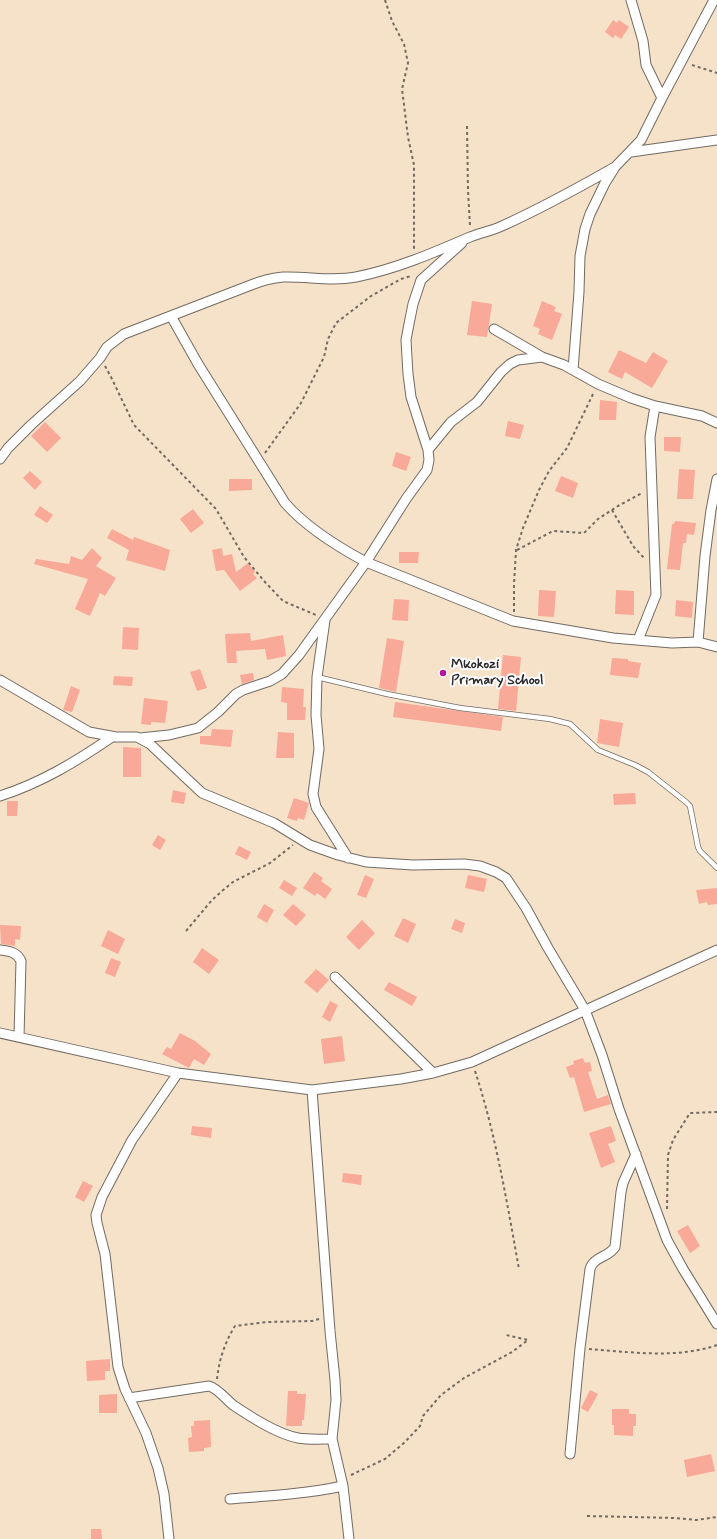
<!DOCTYPE html>
<style>
body{margin:0}
canvas{display:block;background:#f6e1c9}
</style>
<canvas width="717" height="1539"></canvas>
<script>
const ctx = document.querySelector('canvas').getContext('2d');
ctx.lineJoin = 'round';
function paint(path, color) {
  ctx.fillStyle = color;
  ctx.fill(path, 'evenodd');
}
function strokePath(path, color, width, dash) {
  ctx.strokeStyle = color;
  ctx.lineWidth = width;
  ctx.lineCap = dash ? 'butt' : 'round';
  ctx.setLineDash(dash || []);
  ctx.stroke(path);
}
function label(font, color, halo, rows, align = 'center') {
  ctx.font = font + ' Mynerve,sans-serif';
  ctx.lineWidth = 4;
  ctx.setLineDash([]);
  ctx.textBaseline = 'middle';
  ctx.strokeStyle = halo;
  ctx.fillStyle = color;
  for (const [text, x, y, turn = 0] of rows) {
    ctx.save();
    ctx.translate(x, y);
    ctx.rotate((+turn || 0) * Math.PI / 180);
    ctx.textAlign = isNaN(turn) ? turn : align;
    if (halo) ctx.strokeText(text, 0, 0);
    ctx.fillText(text, 0, 0);
    ctx.restore();
  }
}
const building = new Path2D(`
 M613 20 617 23 619 20 629 27 621 39 615 35 613 38 605 32Z
 M472 301 492 304 487 337 467 335Z
 M542 301 556 307 554 311 562 314 552 340 538 334 540 329 533 326Z
 M619 350 646 363 653 352 668 361 652 388 625 372 622 379 608 372Z
 M600 400 617 402 616 420H599Z
 M508 421 524 425 520 439 505 436Z
 M45 422 61 438 47 452 31 436Z
 M664 437H681L680 452 664 451Z
 M396 452 411 457 406 471 392 466Z
 M679 469 695 470 693 499H677Z
 M30 471 42 482 35 490 23 478Z
 M561 476 578 483 573 498 555 491Z
 M229 479H252V490L229 491Z
 M40 506 53 515 47 523 34 515Z
 M193 509 204 523 191 533 180 519Z
 M675 521 696 523 694 535 687 534 686 543H683L680 570 667 569 672 524H674Z
 M112 529 133 540 134 537 170 550 165 571 126 560 129 550 107 538Z
 M92 548 102 558 96 566 116 578 105 596 100 593 90 616 75 609 88 579 34 564 36 559 69 564 71 556 82 560Z
 M222 548 223 556 232 554 236 572 248 563 255 572 253 574 257 578 240 591 224 570 216 571 212 550Z
 M399 552H419L418 563H399Z
 M539 590 556 591 554 617 538 616Z
 M616 590 634 591V615L615 614Z
 M394 599 409 600 408 621 392 620Z
 M676 600 693 602 692 618 675 616Z
 M123 627 139 628 138 650 122 649Z
 M250 633 251 641 283 635 286 656 267 660 265 649 236 651 237 663H227L225 634Z
 M387 638 404 641 396 692 379 688Z
 M503 655 521 657 516 711 498 709Z
 M612 658 628 659V661L641 663 638 678 610 675Z
 M200 669 207 688 197 691 190 672Z
 M253 673 254 680 242 684 240 675Z
 M114 676 133 677 132 686 113 685Z
 M71 686 80 690 72 712 63 710Z
 M282 687 304 689 303 707H306L305 720H287V703L281 702Z
 M144 698 168 701 165 723 151 722V725L141 724Z
 M395 702 503 717 501 731 393 717Z
 M600 719 623 723 619 747 597 743Z
 M212 729 233 730 231 747 200 744V736H211Z
 M278 732 294 733V758H276Z
 M123 747 141 748V777H123Z
 M173 790 186 793 184 804 171 802Z
 M635 793 636 804 614 805 613 794Z
 M294 798 309 803 304 820 298 818 297 821 287 818Z
 M7 801H18L17 816H7Z
 M158 835 166 840 160 850 152 845Z
 M239 846 251 852 247 860 235 854Z
 M314 872 323 878 321 881 332 889 325 899 317 893 315 896 303 888Z
 M365 875 374 879 366 898 357 895Z
 M468 875 487 879 484 892 465 888Z
 M284 880 297 888 292 896 279 888Z
 M717 888V904L708 905 707 902 699 904 696 890Z
 M264 904 274 910 267 923 257 917Z
 M293 904 306 915 296 926 283 915Z
 M403 918 416 924 408 943 394 936Z
 M455 919 465 923 462 933 451 929Z
 M362 920 375 933 359 950 346 937Z
 M0 925 21 926 20 940 15 939V946L1 944Z
 M108 930 125 939 118 954 101 946Z
 M202 948 219 960 209 974 193 962Z
 M111 958 121 962 115 977 105 973Z
 M316 969 329 980 317 993 304 982Z
 M389 982 417 997 412 1006 384 990Z
 M330 1001 338 1005 330 1022 322 1017Z
 M180 1033 195 1041 211 1054 204 1065 194 1059 189 1068 162 1054 167 1047 171 1049Z
 M342 1036 345 1061 324 1064 321 1039Z
 M583 1058 585 1063 590 1062 592 1071 588 1072 597 1099 608 1095 611 1104 584 1112 574 1077 570 1078 566 1067 574 1064 573 1061Z
 M192 1126 212 1128 211 1138 191 1135Z
 M611 1126 616 1141 608 1144 615 1162 601 1168 589 1133Z
 M343 1173 362 1175 361 1185 342 1182Z
 M83 1181 93 1186 84 1202 75 1197Z
 M688 1225 700 1246 690 1253 677 1231Z
 M110 1359V1371H105V1380L87 1381 86 1361Z
 M590 1390 598 1394 588 1412 581 1408Z
 M288 1391H297V1394H306L304 1420H302V1426H286Z
 M117 1394V1413H99V1395Z
 M612 1409H629V1414H636V1426H633V1436L614 1435V1425H612Z
 M210 1420 211 1447 204 1448V1451L189 1452 188 1438 192 1437 191 1426H194V1421Z
 M711 1454 715 1471 687 1477 684 1460Z
 M91 1529H101L102 1539H91Z`);
const path = new Path2D(`
 M385 0 392 21 404 44 408 63 402 89 408 137 414 165V250
 M692 65 717 73
 M467 126 468 190 470 226
 M105 366 111 377 134 425 216 509 244 557 264 581 283 601 316 615
 M265 453 301 403 324 357 328 339 336 323 371 296 401 279 411 276
 M612 510 633 546 645 559
 M517 550 553 531 584 533 598 519 618 506 642 493
 M514 612V584L516 550 523 528 539 490 549 471 567 448 594 392
 M186 931 212 900 222 891 233 882 270 863 293 845
 M475 1071C496 1135 507 1203 519 1269
 M667 1209 668 1155 673 1140 690 1113 717 1112
 M589 1349C631 1352 677 1359 717 1345
 M217 1379C219 1360 225 1342 235 1326L267 1322 312 1321 319 1319
 M351 1475 385 1459 405 1442 420 1426 423 1416 441 1395 464 1378 512 1352 528 1340 506 1335
 M587 1516 675 1518 696 1520 717 1517`);
const lane = new Path2D(`
 M317 677 387 694 460 708 550 719 570 724 598 750 635 765 648 772 686 802 690 806 691 811 698 847 700 851 717 868`);
const street = new Path2D(`
 M631 0 643 41 646 65 662 98
 M631 152 717 140
 M171 316 198 364 285 503C306 527 338 547 366 562L513 621 613 638 672 643 698 642 717 647
 M494 329 542 357 564 365 598 384 631 398 655 406 702 416 717 423
 M573 370 579 292 580 256 585 229 590 214 605 183 615 167 641 140 662 98 714 0
 M428 450 451 422 477 402 501 372 510 364 518 360 542 357
 M0 459 8 448 31 425 80 381 100 358 107 347 124 334 251 285C261 281 271 278 283 277 308 276 330 282 356 277 396 269 433 253 470 237 480 233 491 231 502 226 540 209 578 188 615 167
 M325 620 317 677 316 715 319 749 313 794 316 807 348 858
 M638 640 656 595 650 437 655 406
 M698 642 705 556 711 510 717 479
 M0 680 89 732 116 737H137L150 744 202 793 274 823 310 845 338 855 366 862 413 865 464 864 480 866 496 872 506 878 526 908 548 948 585 1010 602 1055 619 1109 667 1240 683 1269 717 1324
 M140 738 169 735 198 728 218 712 236 694 243 690 270 681 282 674 299 655 366 562 406 499 427 470 429 460 428 450 411 397 408 374 406 340 409 324 413 304 421 280 462 243
 M0 796C41 783 77 761 112 737
 M0 950C9 951 17 952 21 961L19 1037
 M335 977 433 1073
 M0 1033 178 1073 312 1090 401 1079 433 1073 472 1062 717 950
 M312 1090 330 1331 335 1380 336 1400 332 1439 343 1486 349 1539
 M129 1398 209 1386C217 1388 226 1399 233 1405 251 1417 277 1434 298 1438 310 1440 321 1439 332 1439
 M570 1454 580 1348 590 1269C594 1256 608 1258 615 1247L621 1192 623 1183 636 1154
 M230 1499C268 1496 305 1494 343 1486
 M169 1539 164 1494 158 1468 146 1433 125 1389 118 1367 105 1254 97 1223 96 1215 102 1197 132 1140 178 1073`);
const markers = [
 [443,673,4,"#b5179e"]
];
const poiNames = [
 ["Mkokozi",451,665],
 ["Primary School",451,681]
];
paint(building, '#f9a998');
strokePath(lane, '#726b62', 6);
strokePath(street, '#726b62', 11);
strokePath(path, '#726b62', 2, [3, 3]);
strokePath(lane, '#fff', 4.5);
strokePath(street, '#fff', 9);
for (const [x, y, r, color] of markers) {
  const dot = new Path2D();
  dot.arc(x, y, r, 0, 2 * Math.PI);
  ctx.fillStyle = color;
  ctx.fill(dot);
  strokePath(dot, '#fff', 1.5);
}
label('bold 14px', '#2b2b2b', '#fff', poiNames, 'left');
</script>
